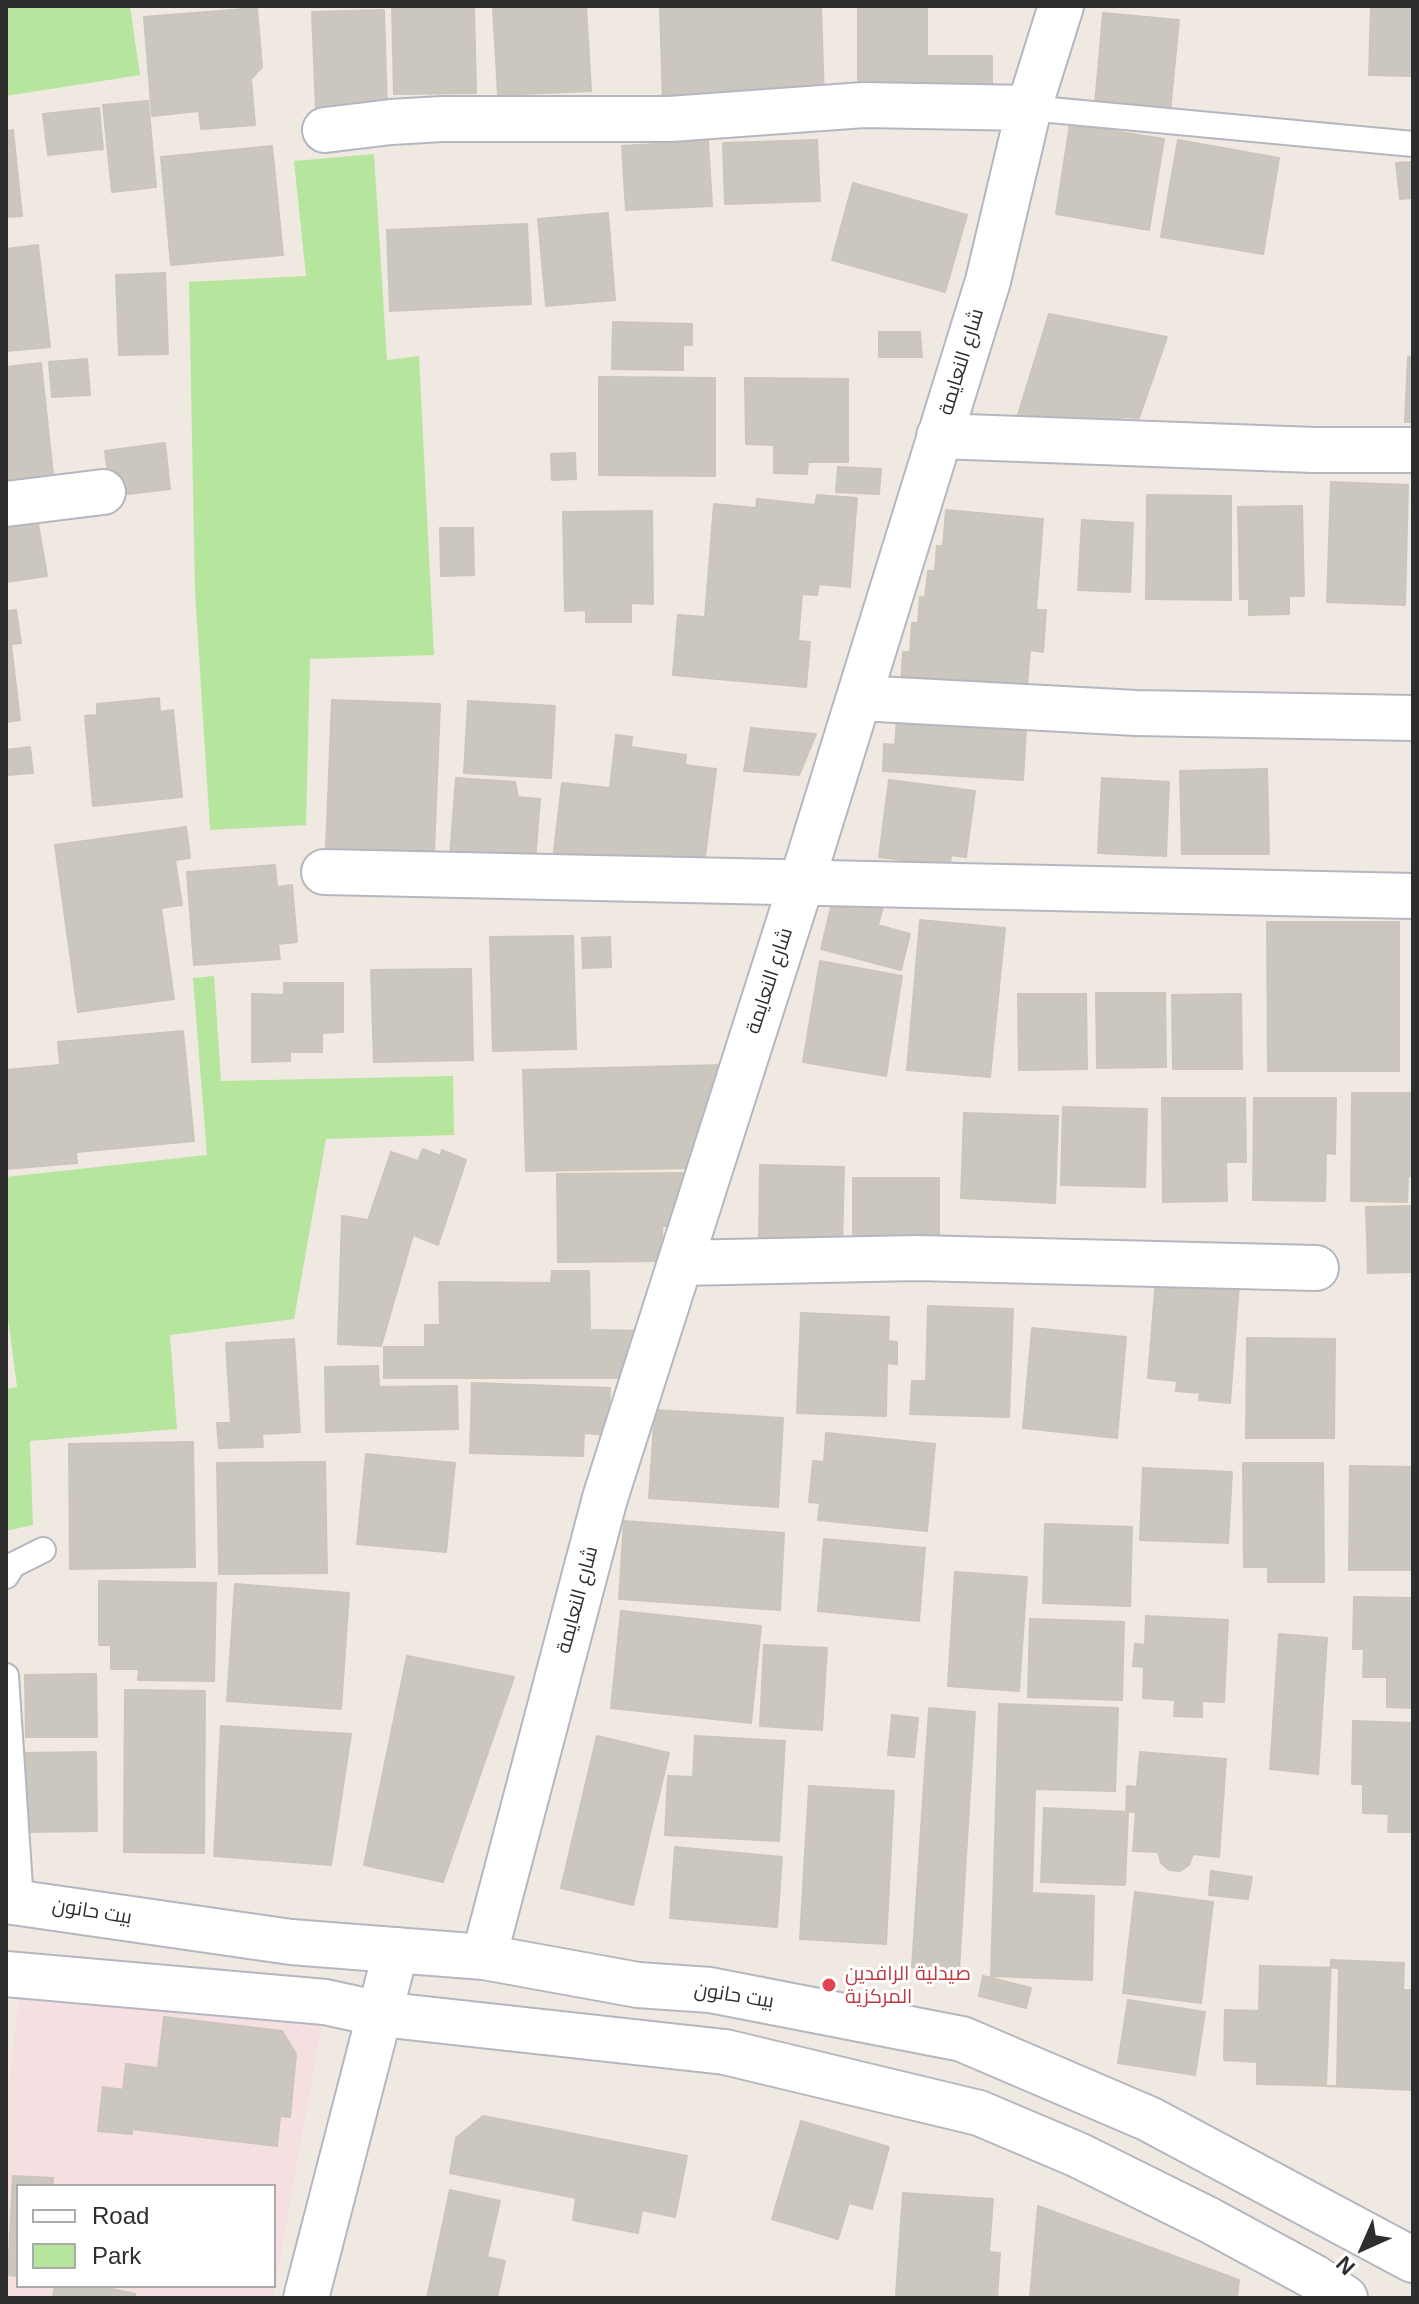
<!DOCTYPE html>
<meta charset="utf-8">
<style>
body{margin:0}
#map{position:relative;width:1419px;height:2304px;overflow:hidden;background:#efe9e1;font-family:Helvetica,sans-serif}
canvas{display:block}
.frame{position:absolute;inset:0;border:8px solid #2e2e2e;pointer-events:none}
.legend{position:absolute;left:16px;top:2184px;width:260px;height:104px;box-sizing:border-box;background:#fff;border:2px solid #ababab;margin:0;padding:10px 14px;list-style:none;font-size:24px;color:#2e2e2e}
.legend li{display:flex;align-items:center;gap:16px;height:40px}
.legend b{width:40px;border:2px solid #ababab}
.north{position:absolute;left:1323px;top:2208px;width:80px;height:80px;-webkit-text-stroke:6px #fff;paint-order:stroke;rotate:225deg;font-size:22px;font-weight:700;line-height:32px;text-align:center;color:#2e2e2e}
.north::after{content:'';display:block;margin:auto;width:28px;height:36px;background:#2e2e2e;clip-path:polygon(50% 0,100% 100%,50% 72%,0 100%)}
</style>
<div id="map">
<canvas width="1419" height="2304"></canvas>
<div class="frame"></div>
<ul class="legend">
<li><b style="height:10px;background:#fff"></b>Road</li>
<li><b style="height:22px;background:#b6e59e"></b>Park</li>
</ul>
<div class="north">N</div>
</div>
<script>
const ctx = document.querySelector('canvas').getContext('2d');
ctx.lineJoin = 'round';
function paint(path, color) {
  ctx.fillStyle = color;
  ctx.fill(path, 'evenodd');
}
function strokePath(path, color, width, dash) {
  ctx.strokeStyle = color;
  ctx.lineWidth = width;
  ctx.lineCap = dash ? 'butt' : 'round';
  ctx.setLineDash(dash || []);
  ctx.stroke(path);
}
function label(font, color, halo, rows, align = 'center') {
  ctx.font = font + ' Helvetica,Cairo,sans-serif';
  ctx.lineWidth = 6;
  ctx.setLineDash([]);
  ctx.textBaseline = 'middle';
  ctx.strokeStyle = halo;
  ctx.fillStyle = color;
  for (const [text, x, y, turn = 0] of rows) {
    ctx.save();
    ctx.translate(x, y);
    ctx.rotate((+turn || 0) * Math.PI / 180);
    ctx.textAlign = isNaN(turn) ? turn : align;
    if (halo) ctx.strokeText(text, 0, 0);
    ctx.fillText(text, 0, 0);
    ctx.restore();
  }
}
const medical = new Path2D(`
 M19 1997 322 2024 273 2298H6V2105ZM18 2186H274V2286H18Z`);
const green = new Path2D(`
 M6 6H130L140 75 6 96Z
 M374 154 387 360 419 356 434 655 310 659 306 825 210 830 195 592 189 282 306 276 294 161Z
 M214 976 221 1081 453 1076 454 1135 326 1139 294 1319 170 1335 177 1429 30 1441 33 1525 6 1531V1389L17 1387 6 1303V1177L207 1155 193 978Z`);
const building = new Path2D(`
 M392 6H474L476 93 394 94Z
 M586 6 591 91 498 95 493 9Z
 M660 6H821L824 100 663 105Z
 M858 6H927V56H992V95H858Z
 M1371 6H1413V76L1369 75Z
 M257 8 262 67 251 79 255 125 201 129 199 111 152 116 144 17Z
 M384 10 387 108 316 111 312 12Z
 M1103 13 1179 20 1170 112 1095 105Z
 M148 101 156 187 112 192 103 105Z
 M99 108 103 149 48 155 43 114Z
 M1070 124 1164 139 1149 230 1056 214Z
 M13 130 22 216 6 217V131Z
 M817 140 820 201 725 204 723 143Z
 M1178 140 1279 158 1263 254 1161 237Z
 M708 141 712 206 626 210 622 146Z
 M272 146 283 255 171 265 161 157Z
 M1413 162V198L1400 199 1396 163Z
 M853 183 967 215 945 292 832 260Z
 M608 213 615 300 546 306 538 219Z
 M527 224 531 304 390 311 387 230Z
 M38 245 50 347 6 351V249Z
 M165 273 168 354 119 355 116 275Z
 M1049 314 1167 337 1139 418 1122 417 1118 427 1017 418Z
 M613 322 692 324V345H683V370L612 369Z
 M879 332H920L922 357H879Z
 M1408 357H1413V422H1405Z
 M87 359 90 395 52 397 49 362Z
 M41 363 54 483 7 488 6 367Z
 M599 377 715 378V476L599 475Z
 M745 378 848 379V462H808L807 474 774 473V445L746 444Z
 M165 443 170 489 111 496 105 451Z
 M575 453 576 479 552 480 551 454Z
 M838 467 881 469 879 494 836 492Z
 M1331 482 1408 485 1405 605 1327 602Z
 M817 495 857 498 850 587 819 584 817 595 802 594 798 641 810 642 806 687 673 675 678 615 705 617 714 504 756 508 757 499 815 505Z
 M1147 495 1231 496V600L1146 599Z
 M1302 506 1304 596H1289V614L1249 615V599H1240L1238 507Z
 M946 510 1043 519 1036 610H1046L1043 652 1030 650 1027 686 901 687 903 652H910L912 623H918L920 597 925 598 928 571H935L937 546H943Z
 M652 511 653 604 631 603V622H586V610L565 611 563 512Z
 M36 512 47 576 6 582V517Z
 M1082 520 1133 523 1130 592 1078 590Z
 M440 528H473L474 575 441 576Z
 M16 610 21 643 11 644 20 720 6 722V611Z
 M159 698 160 712 173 710 182 797 93 806 85 716 97 715V704Z
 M332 700 440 704 434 853 326 848Z
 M468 701 555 706 551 778 464 773Z
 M898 704 1027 712 1023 780 883 771 884 744 895 745Z
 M751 728 816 734 799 775 744 771Z
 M616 735 632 737 631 747 686 755 685 765 716 769 704 865 635 855 633 869 553 859 562 783 610 788Z
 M30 747 33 773 6 775V750Z
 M1267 769 1269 854H1182L1180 771Z
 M456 778 515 782 518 797 540 799 535 863 450 856Z
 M1102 778 1169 782 1166 856 1098 853Z
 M889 780 975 791 966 857 951 855 950 866 879 857Z
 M186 827 190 858 175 860 182 905 161 908 174 999 78 1012 55 845Z
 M275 865 277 887 292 885 297 942 278 944 280 959 194 965 187 872Z
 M834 895 883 907 878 925 910 934 901 970 821 949Z
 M920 920 1005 928 990 1077 907 1070Z
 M1267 922H1399V1071H1268Z
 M573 936 576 1049 493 1051 490 937Z
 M610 937 611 967 583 968 582 938Z
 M820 961 902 976 886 1076 803 1062Z
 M471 969 473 1060 374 1062 371 970Z
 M284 983H343V1032L322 1033V1052H290V1061L252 1062V994L284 995Z
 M1096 993H1165L1166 1067 1097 1068Z
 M1018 994H1086L1087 1069 1019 1070Z
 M1241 994 1242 1069H1173L1172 995Z
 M183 1031 194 1141 76 1152 77 1163 6 1169V1070L60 1065 58 1042Z
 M722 1065 696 1168 526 1171 523 1070Z
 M1352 1093H1413V1176H1408L1407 1202 1351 1201Z
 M1162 1098H1245L1246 1162H1226L1227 1201 1163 1202Z
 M1254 1098H1336L1335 1154 1326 1153 1325 1201 1253 1200Z
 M1063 1107 1147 1109 1145 1187 1061 1185Z
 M964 1113 1058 1116 1055 1203 961 1198Z
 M423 1149 440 1156 442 1150 466 1160 438 1245 413 1235 381 1346 338 1344 342 1216 368 1220 391 1152 418 1161Z
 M760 1165 844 1167 842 1247 759 1245Z
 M689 1173 678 1226H662L663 1261 558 1262 557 1174Z
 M853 1178H939V1244H853Z
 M1413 1206V1272L1368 1273 1366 1207Z
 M552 1271H589L590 1330 651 1331 631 1378H384V1347H425V1325H440L439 1282 551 1283Z
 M1156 1278 1239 1285 1230 1403 1199 1400 1200 1393 1176 1391 1177 1381 1148 1378Z
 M928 1306 1013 1309 1009 1417 910 1414 912 1381H926Z
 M801 1313 889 1317 888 1341 897 1342V1364L887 1363 886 1416 797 1413Z
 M1032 1328 1126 1337 1117 1438 1023 1428Z
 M1247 1338 1335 1339 1334 1438H1246Z
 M294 1339 300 1432 262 1434 263 1447 219 1448 217 1423H231L226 1343Z
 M378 1366 379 1387 457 1386 458 1429 326 1432 325 1367Z
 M472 1383 610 1388 608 1435 584 1433 583 1456 470 1453Z
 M655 1410 783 1418 778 1507 649 1498Z
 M826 1433 935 1444 927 1531 818 1520 820 1503 809 1502 813 1461 824 1462Z
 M193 1442 195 1567 70 1569 69 1444Z
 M366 1454 455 1463 446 1552 357 1544Z
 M325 1462 327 1573 219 1574 217 1463Z
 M1243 1463H1323L1324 1582H1268V1567H1244Z
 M1350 1466 1413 1467V1570H1349Z
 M1143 1468 1232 1472 1228 1543 1140 1540Z
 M624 1521 784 1533 780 1610 619 1599Z
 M1045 1524 1132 1527 1130 1606 1043 1603Z
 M824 1539 925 1548 919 1621 818 1611Z
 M955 1572 1027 1577 1019 1691 948 1686Z
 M99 1581 216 1583 214 1681 138 1680 139 1669H111V1645H99Z
 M235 1584 349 1593 341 1709 227 1701Z
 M1354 1597 1413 1598V1708L1387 1707V1677H1363L1364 1649H1353Z
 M621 1611 761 1626 751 1723 611 1708Z
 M1146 1616 1228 1620 1224 1702 1202 1701V1717L1174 1716 1175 1700 1143 1698 1144 1667 1133 1666 1135 1644 1145 1645Z
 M1030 1619 1124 1622 1122 1700 1028 1697Z
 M1279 1634 1327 1638 1318 1774 1270 1769Z
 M764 1645 827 1648 822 1730 760 1726Z
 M407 1656 514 1677 443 1882 364 1865Z
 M96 1674 97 1737H26L25 1675Z
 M125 1690 205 1691 204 1853 124 1852Z
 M999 1704 1118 1708 1115 1791 1035 1789 1032 1893 1094 1896 1092 1980 991 1976Z
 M929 1708 975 1712 959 1970 912 1967Z
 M892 1715 918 1718 914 1757 888 1755Z
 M1353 1721 1413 1723V1832H1388L1389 1814 1363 1813V1784H1352Z
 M221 1726 351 1734 331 1865 214 1856Z
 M597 1736 669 1753 633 1905 561 1888Z
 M695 1736 785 1741 779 1841 665 1835 668 1776 693 1777Z
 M96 1752 97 1831 26 1832 24 1753Z
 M1140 1752 1226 1759 1219 1857 1193 1854 1189 1865 1180 1871 1169 1870 1161 1863 1158 1852 1133 1851 1136 1812 1126 1811 1127 1786 1137 1787Z
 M809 1786 894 1791 886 1944 800 1939Z
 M1044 1808 1128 1812 1125 1885 1041 1882Z
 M675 1847 782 1857 777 1927 670 1918Z
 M1211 1871 1252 1877 1248 1899 1209 1895Z
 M1135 1892 1213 1902 1201 2003 1123 1993Z
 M1331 1960 1404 1963 1403 1990H1413V2090L1326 2086Z
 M1260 1966 1339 1968 1337 2086 1257 2084V2062L1224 2060 1225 2010 1259 2011Z
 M983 1976 1031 1988 1026 2008 979 1996Z
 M1128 2000 1205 2012 1195 2075 1118 2063Z
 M164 2017 282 2031 296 2054 290 2117 280 2116 277 2146 132 2129V2134L98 2131 103 2087 123 2090 126 2064 158 2068Z
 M483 2116 687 2156 675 2217 642 2210 638 2233 573 2220 576 2198 450 2173 456 2138Z
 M801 2121 889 2147 872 2209 849 2203 838 2239 772 2219Z
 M13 2176 53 2178V2186H18V2276L8 2275Z
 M450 2190 500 2201 487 2257 505 2261 497 2298H427Z
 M903 2193 993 2199 989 2252 1000 2253 997 2298 896 2295Z
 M1038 2206 1239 2280 1237 2298H1030Z
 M55 2286H99L135 2294V2298H53Z`);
const lane = new Path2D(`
 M1029 108 1413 144
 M6 1576 13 1565 43 1550
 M6 1676 21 1902`);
const street = new Path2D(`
 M325 130 391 122 442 119H670L864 105 1029 108
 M939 436 1314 450H1413
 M6 504 103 492
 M859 698 1136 713 1413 718
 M324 872 1413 896
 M680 1263 917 1258 1316 1268
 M484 1957 605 1498 802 881 988 281 1029 108 1061 6
 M306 2298 396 1950`);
const secondary = new Path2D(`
 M6 1901 291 1942 484 1957 638 1985 710 1990 962 2039 1149 2119 1413 2260
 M6 1974 325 2002 380 2014 725 2052 979 2113 1078 2155 1209 2220 1314 2277 1345 2298`);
const markers = [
 [829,1985,8,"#e0444e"]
];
const streetNames = [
 ["شارع النعايمة",962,362,-73],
 ["شارع النعايمة",770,981,-72],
 ["شارع النعايمة",578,1600,-75],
 ["بيت حانون",92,1912,9],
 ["بيت حانون",734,1996,9]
];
const healthNames = [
 ["صيدلية الرافدين",845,1974],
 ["المركزية",845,1997]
];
paint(medical, '#f5dfe0');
paint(green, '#b6e59e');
paint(building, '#cbc7bf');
strokePath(building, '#cbc5ba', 2);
strokePath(lane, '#b4b7c1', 28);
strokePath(street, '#b4b7c1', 48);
strokePath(secondary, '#b4b7c1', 48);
strokePath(lane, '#fff', 24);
strokePath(street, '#fff', 44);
strokePath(secondary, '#fff', 44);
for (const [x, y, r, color] of markers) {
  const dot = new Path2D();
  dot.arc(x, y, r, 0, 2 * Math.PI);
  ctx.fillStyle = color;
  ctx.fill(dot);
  strokePath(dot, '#fff', 3);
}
label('20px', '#2e2e2e', '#fff', streetNames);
label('20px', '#be3a42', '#fff', healthNames, 'left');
</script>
